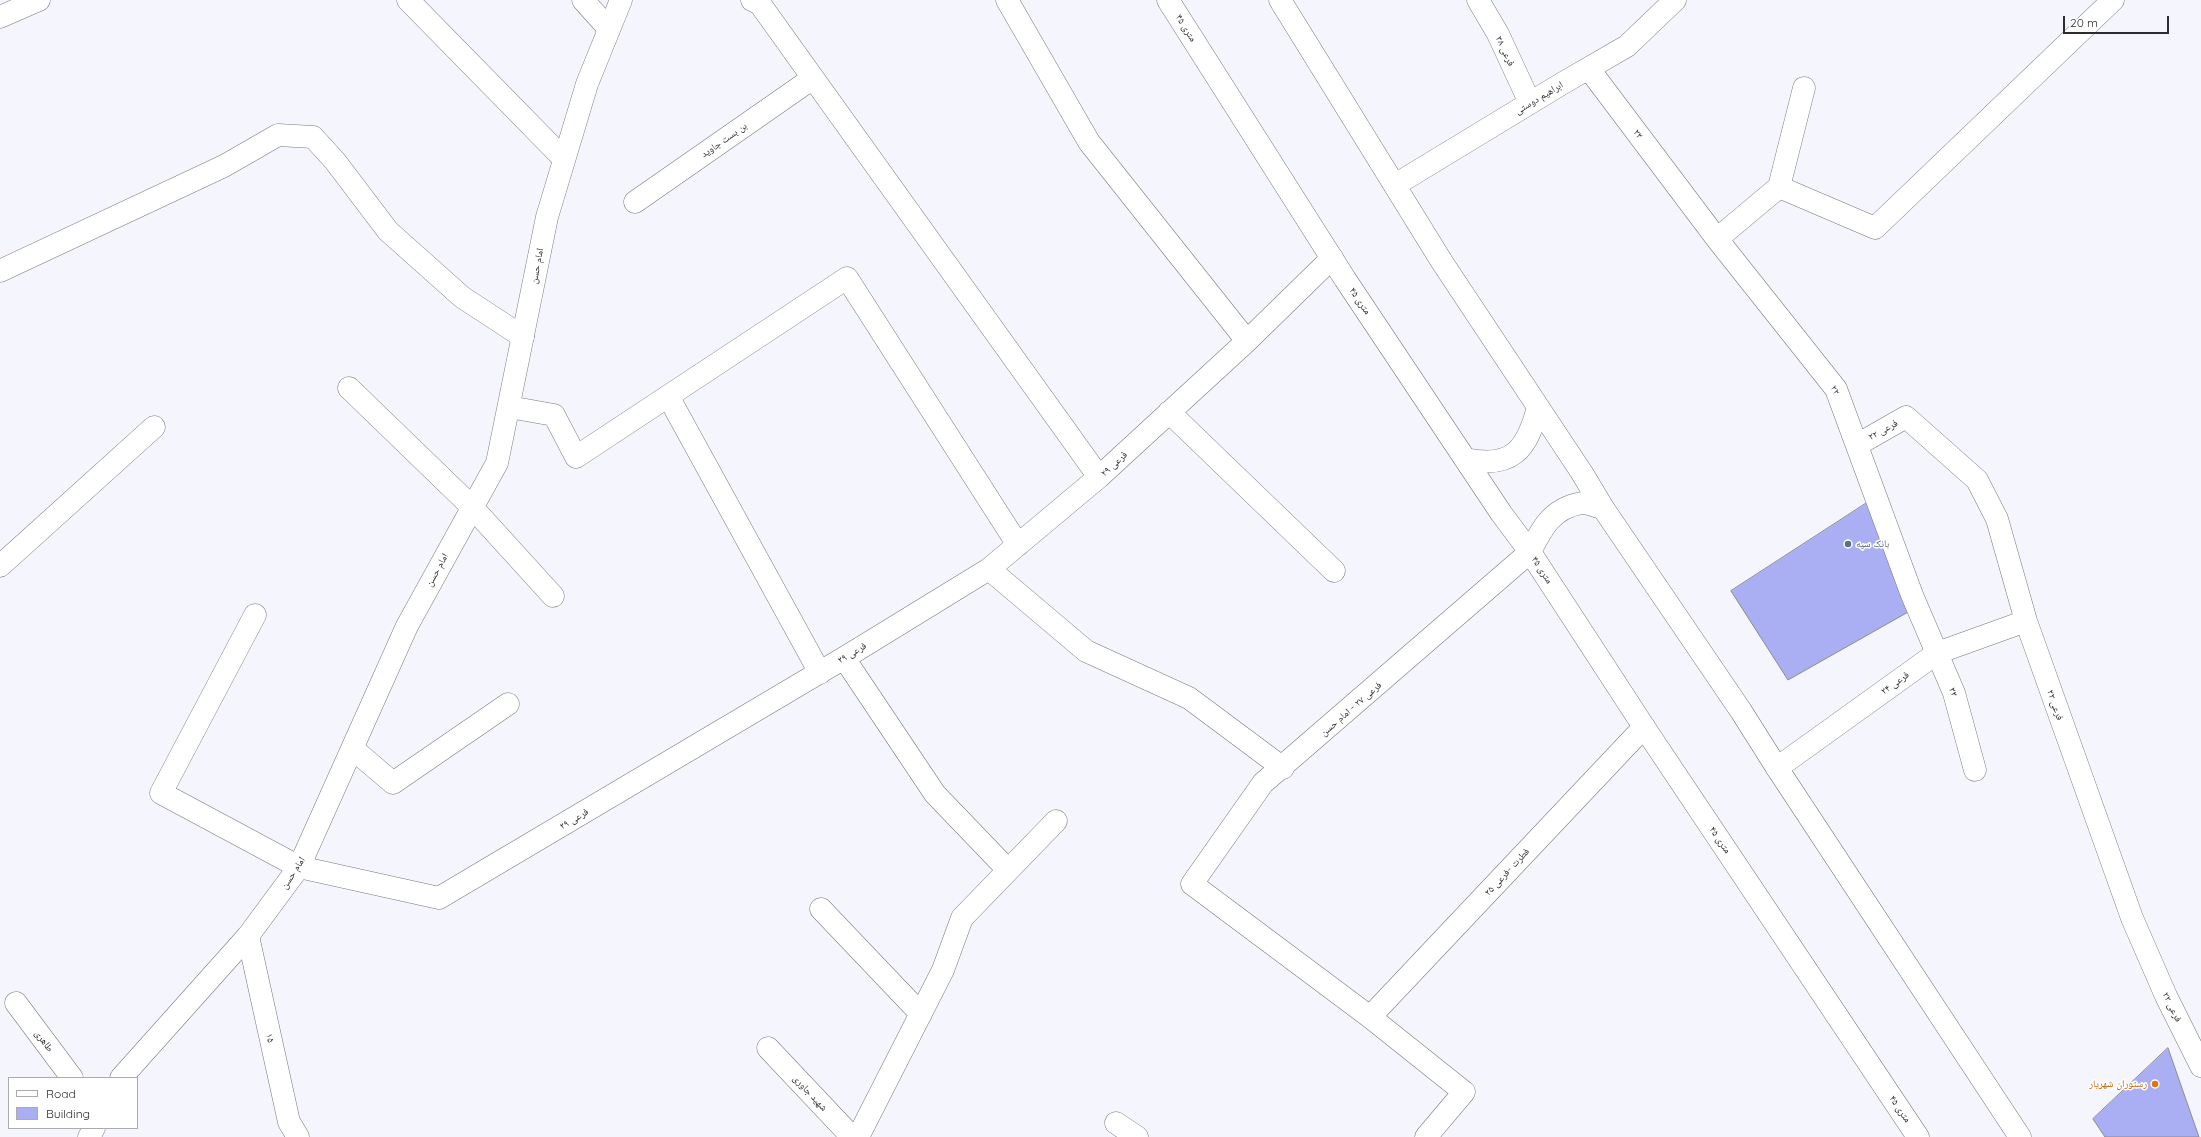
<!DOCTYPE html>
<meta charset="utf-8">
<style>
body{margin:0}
#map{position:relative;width:2201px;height:1137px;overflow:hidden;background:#f5f6fd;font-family:Quicksand,sans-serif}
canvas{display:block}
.legend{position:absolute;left:8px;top:1077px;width:130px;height:52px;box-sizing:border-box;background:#fff;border:1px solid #aaabac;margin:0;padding:5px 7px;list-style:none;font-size:12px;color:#2b2c2f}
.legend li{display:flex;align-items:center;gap:8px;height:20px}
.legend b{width:20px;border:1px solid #aaabac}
.scale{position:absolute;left:2063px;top:16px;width:106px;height:18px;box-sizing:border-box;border:2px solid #2b2c2f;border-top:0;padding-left:5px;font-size:12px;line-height:14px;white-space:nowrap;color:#2b2c2f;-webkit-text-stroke:3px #fff;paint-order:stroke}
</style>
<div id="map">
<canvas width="2201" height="1137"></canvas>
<ul class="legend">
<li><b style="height:5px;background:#fff"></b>Road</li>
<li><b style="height:11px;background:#aaaff3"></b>Building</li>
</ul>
<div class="scale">20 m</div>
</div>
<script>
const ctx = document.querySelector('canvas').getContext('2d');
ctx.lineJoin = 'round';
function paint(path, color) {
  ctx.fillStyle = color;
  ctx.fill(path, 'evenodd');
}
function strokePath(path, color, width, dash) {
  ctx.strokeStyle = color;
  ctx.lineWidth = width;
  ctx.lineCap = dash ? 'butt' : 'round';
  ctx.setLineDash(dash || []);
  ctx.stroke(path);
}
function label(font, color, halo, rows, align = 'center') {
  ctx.font = font + ' Quicksand,"Noto Naskh Arabic",sans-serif';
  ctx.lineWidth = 3;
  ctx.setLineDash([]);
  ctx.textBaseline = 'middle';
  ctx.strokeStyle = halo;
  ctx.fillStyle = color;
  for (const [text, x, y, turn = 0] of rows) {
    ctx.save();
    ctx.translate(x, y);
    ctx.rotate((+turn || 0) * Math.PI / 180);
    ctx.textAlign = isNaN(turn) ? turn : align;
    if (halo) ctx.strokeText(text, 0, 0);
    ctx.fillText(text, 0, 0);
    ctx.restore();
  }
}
const building = new Path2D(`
 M1876 497 1917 607 1788 680 1731 591Z
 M2168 1048 2199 1137H2105L2093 1119Z`);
const street = new Path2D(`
 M408 0 564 159
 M583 0 609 29
 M752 0 760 4 1099 477
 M1007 0 1089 142 1247 341
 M1478 0 1498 34 1530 103
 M0 17 39 0
 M1589 69 1717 239 1836 389 1912 595 1954 693 1975 770
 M1395 185 1563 83 1627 46 1675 0
 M1779 187 1804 88
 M635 202 813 78
 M1717 239 1779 187 1875 228 2113 0
 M0 271 224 166 278 135 313 137 335 161 388 231 462 297 523 337
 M349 388 472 507 553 596
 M668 396 820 673
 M509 407 554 415 576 457 847 278 1018 545
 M1169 412 1334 571
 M1857 445 1906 417 1977 480 1997 519 2026 621 2132 918 2166 996 2201 1066
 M0 566 154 427
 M989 569 1086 651 1189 698 1283 768
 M255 615 161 793 299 867 439 898 844 658 989 569 1099 477 1247 341 1332 258
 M844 658 935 794 1008 870
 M353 749 393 783 508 704
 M1777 768 1937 653 2026 621
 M821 909 921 1014
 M248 936 289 1122 298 1137
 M16 1003 72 1078
 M1370 1017 1644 727
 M768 1048 852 1137
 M1116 1123 1137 1137
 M858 1137 943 970 962 918 1056 821
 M1426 1137 1464 1092 1370 1017 1192 884 1263 783 1530 552`);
const secondary = new Path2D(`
 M121 1078 248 936 299 867 407 626 497 463 547 217 587 84 621 0
 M89 1137 94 1128`);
const primary = new Path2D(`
 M1168 0 1345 279 1501 513 1530 552 1644 727 1918 1137
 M1280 0 1442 262 1582 473 1603 508 1741 711 1777 768 2020 1137
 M1465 459C1512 469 1527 450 1538 407
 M1530 552C1542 528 1552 508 1582 503 1588 503 1597 507 1603 508`);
const markers = [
 [1848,544,4,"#5c6f8a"],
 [2155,1084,4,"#e8710a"]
];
const streetNames = [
 ["۴۵ متری",1186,28,58],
 ["فرعی ۲۸",1505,51,65],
 ["ابراهیم دوستی",1539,98,-31],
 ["۲۲",1638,134,53],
 ["بن بست جاوید",724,140,-35],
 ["امام حسن",537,266,-79],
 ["۴۵ متری",1360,301,56],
 ["۲۲",1835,390,61],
 ["فرعی ۲۲",1883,430,-29],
 ["فرعی ۲۹",1114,464,-43],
 ["امام حسن",437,570,-61],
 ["۴۵ متری",1542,570,57],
 ["فرعی ۲۹",852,653,-31],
 ["فرعی ۲۴",1895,683,-36],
 ["۲۲",1953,692,70],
 ["فرعی ۲۲",2055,705,71],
 ["فرعی ۲۷ - امام حسن",1351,709,-41],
 ["فرعی ۲۹",574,819,-31],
 ["۴۵ متری",1720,840,56],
 ["فطرت -فرعی ۲۵",1507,872,-47],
 ["امام حسن",293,873,-57],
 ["فرعی ۲۲",2172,1007,64],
 ["۱۵",270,1038,77],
 ["طاهری",44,1041,54],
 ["شهید جاوری",810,1093,47],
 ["۴۵ متری",1900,1109,56]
];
const serviceNames = [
 ["بانک سپه",1856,544]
];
const foodNames = [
 ["رستوران شهریار",2147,1084]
];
paint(building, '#aaaff3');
strokePath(building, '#8b8b92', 1);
strokePath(street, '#78787f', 23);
strokePath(secondary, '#78787f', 23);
strokePath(primary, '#78787f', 23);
strokePath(street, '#fff', 22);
strokePath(secondary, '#fff', 22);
strokePath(primary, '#fff', 22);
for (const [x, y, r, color] of markers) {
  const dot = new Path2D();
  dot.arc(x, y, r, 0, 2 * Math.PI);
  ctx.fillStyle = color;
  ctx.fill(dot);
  strokePath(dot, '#fff', 1.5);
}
label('10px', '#2b2c2f', '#fff', streetNames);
label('10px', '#4e5e75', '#fff', serviceNames, 'left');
label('10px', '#c56008', '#fff', foodNames, 'right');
</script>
